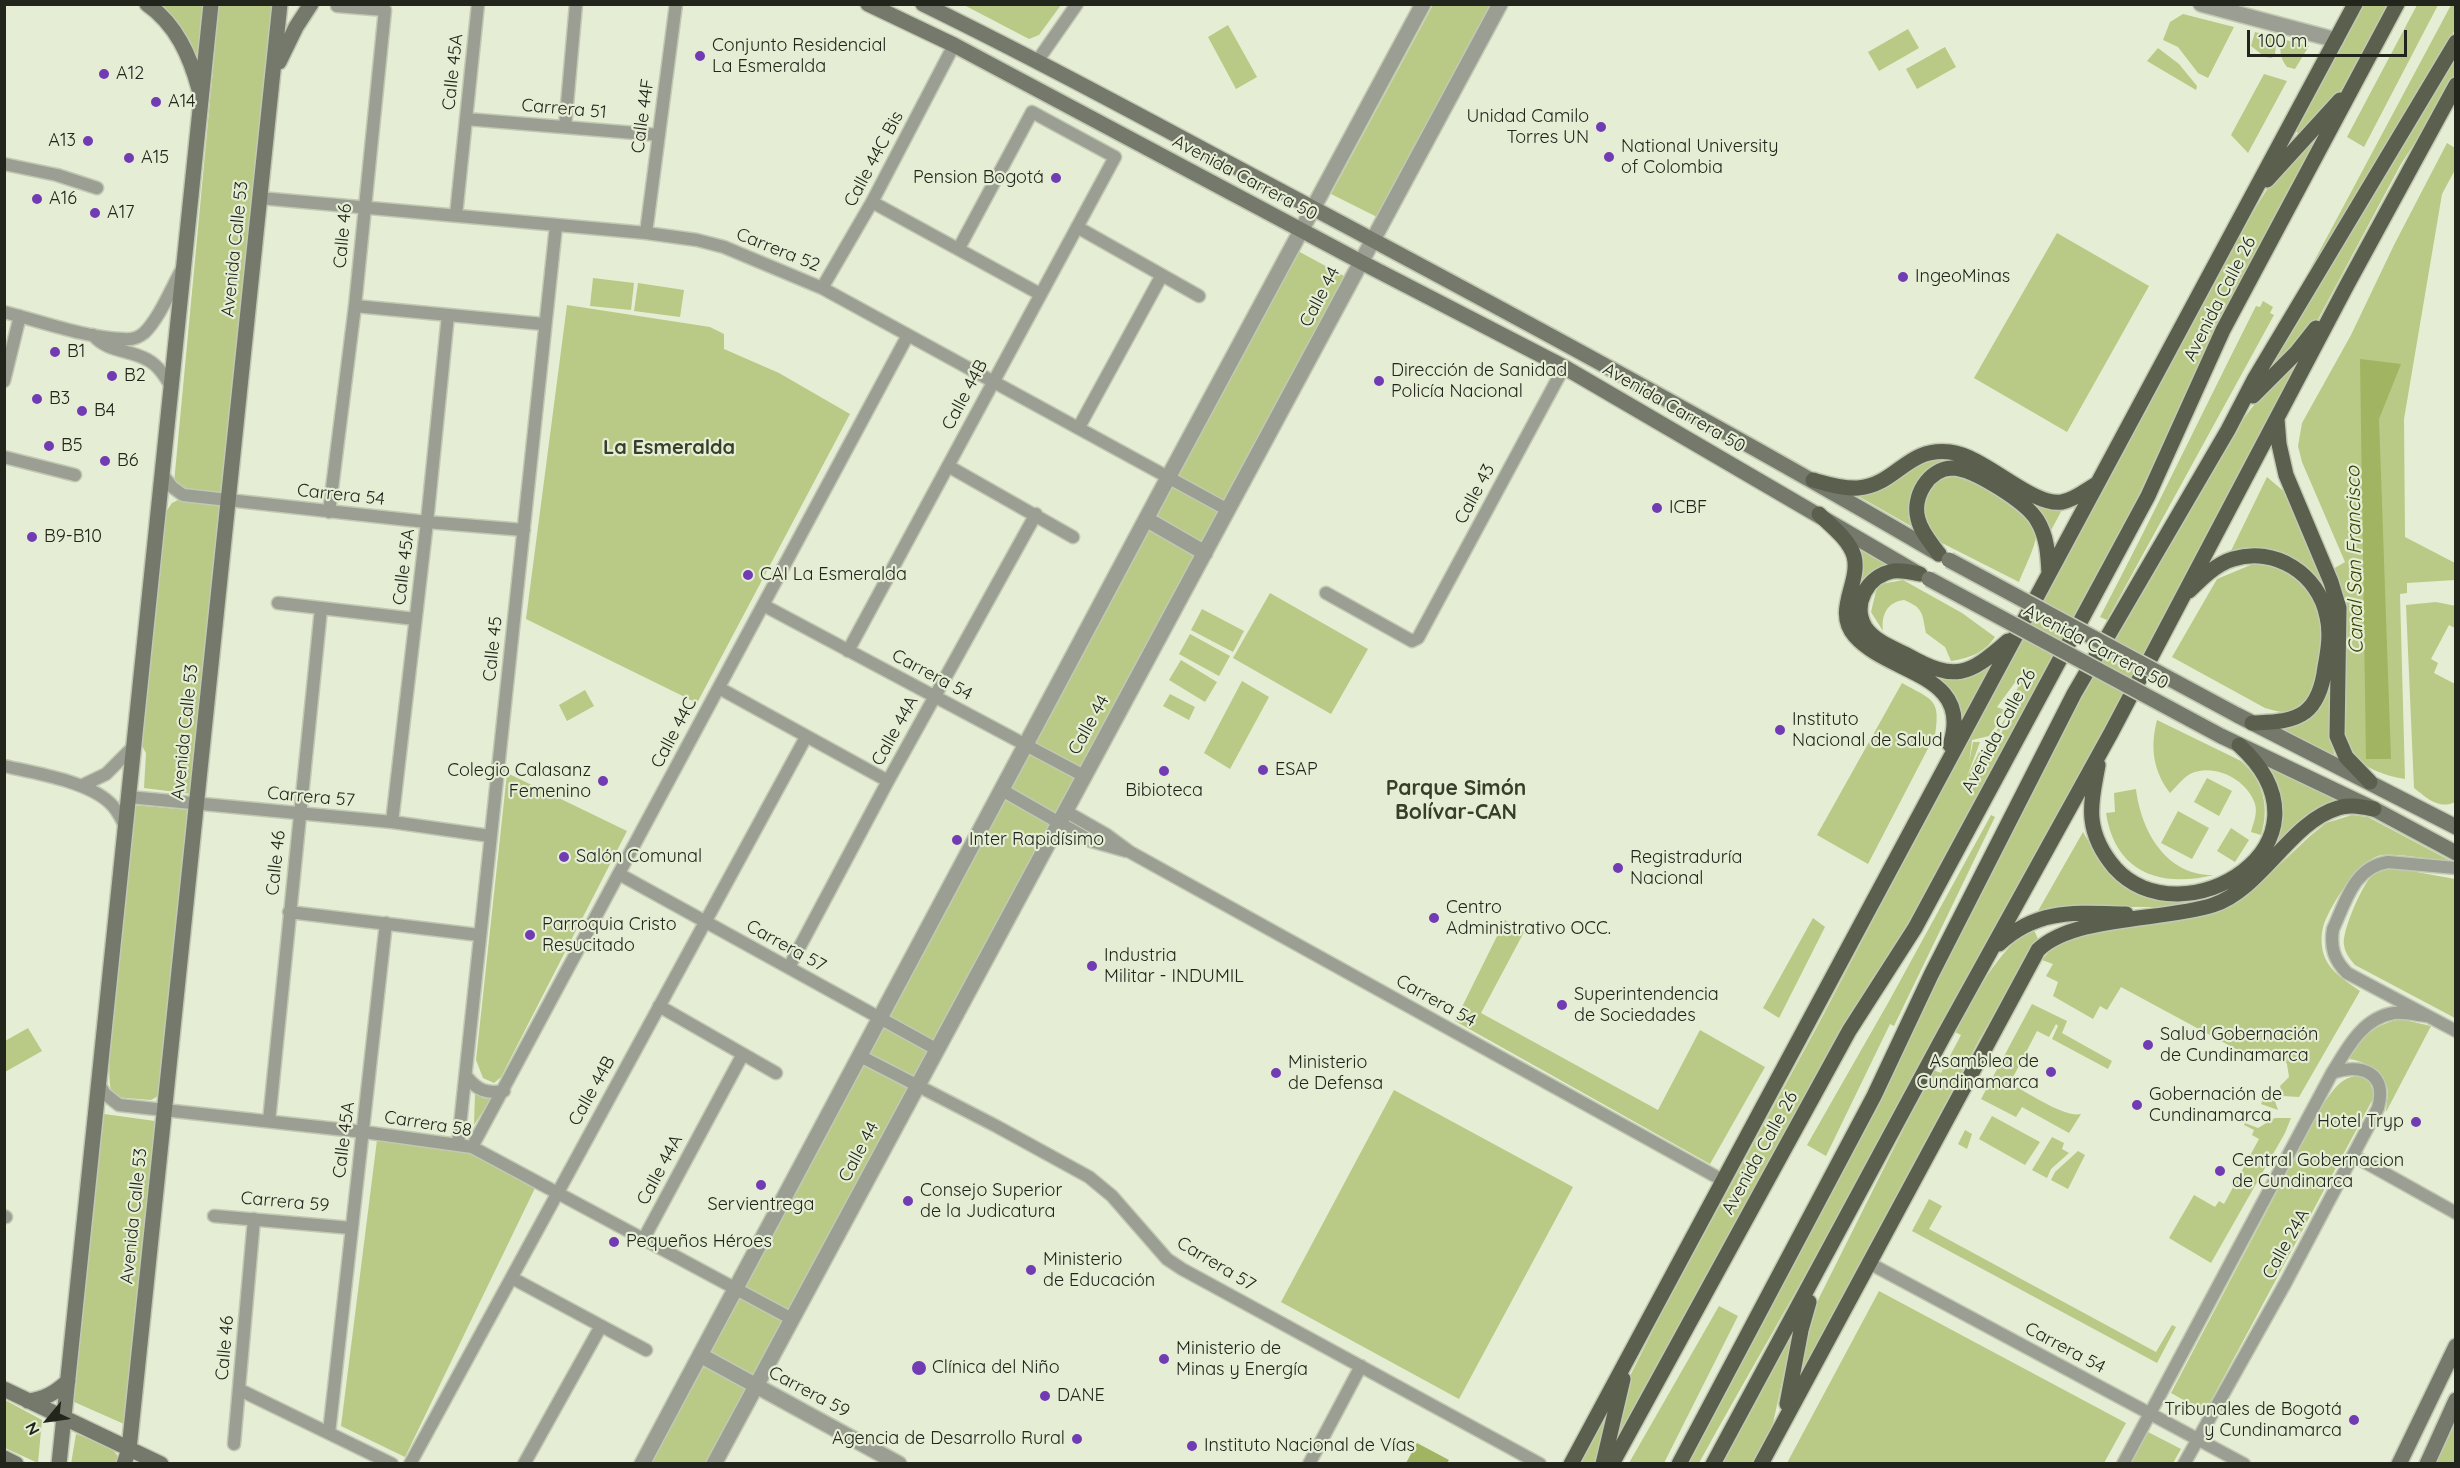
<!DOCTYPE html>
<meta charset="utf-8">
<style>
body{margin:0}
#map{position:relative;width:2460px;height:1468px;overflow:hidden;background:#e5edd4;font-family:Quicksand,sans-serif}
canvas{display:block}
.frame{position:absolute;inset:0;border:6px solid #22251c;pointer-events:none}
.north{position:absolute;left:18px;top:1390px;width:60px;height:60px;-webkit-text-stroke:4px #e5edd4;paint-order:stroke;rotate:241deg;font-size:16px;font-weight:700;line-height:24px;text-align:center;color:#22251c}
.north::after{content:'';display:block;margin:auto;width:21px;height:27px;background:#22251c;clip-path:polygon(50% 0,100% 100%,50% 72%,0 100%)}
.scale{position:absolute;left:2247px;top:30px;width:160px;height:27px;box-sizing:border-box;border:3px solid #22251c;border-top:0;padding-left:8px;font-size:18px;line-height:21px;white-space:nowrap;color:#22251c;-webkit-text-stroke:4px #e5edd4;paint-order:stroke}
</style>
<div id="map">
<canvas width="2460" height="1468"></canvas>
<div class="frame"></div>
<div class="north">N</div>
<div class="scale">100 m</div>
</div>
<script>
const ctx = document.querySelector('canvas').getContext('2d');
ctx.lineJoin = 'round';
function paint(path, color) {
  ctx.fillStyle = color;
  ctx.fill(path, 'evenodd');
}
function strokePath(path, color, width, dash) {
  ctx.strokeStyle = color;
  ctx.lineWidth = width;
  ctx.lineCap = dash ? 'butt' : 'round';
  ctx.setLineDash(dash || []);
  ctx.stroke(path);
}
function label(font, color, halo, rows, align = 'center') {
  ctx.font = font + ' Quicksand,sans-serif';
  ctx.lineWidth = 4.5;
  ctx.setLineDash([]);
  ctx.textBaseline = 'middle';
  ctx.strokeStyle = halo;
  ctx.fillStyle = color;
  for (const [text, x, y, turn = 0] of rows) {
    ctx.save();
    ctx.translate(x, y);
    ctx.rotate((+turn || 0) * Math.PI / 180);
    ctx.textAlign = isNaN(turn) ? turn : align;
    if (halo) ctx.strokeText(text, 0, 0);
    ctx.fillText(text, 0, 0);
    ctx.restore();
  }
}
const green = new Path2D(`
 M154 5H206L200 76Z
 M219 5H274L222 494 181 489 174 483Z
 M964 5H1061L1039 35 1029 39Z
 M1433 5H1493L1379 218 1331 194Z
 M2362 5H2392L2379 31 2344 87 2300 135 2296 131 2300 124Z
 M2417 5H2438L2364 147 2347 137Z
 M2451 5H2455V30L2316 270 2311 267Z
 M2183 14 2234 27 2208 78 2198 73 2178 47 2163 40 2170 22Z
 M1228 25 1257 77 1236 89 1208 37Z
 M1908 29 1919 48 1879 71 1868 52Z
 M2255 32 2277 38 2275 54 2272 58 2265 57 2251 46Z
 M2282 39 2309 46 2295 69 2287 67C2280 58 2279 50 2282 39Z
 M1945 47 1956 67 1917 89 1906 69Z
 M2158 48 2179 64 2197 86 2196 90 2147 61Z
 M2455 51V74L2441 102 2401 164 2316 323 2266 373Z
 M2264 74 2287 81 2248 153 2231 135Z
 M2327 124 2284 207 2234 293 2108 560 1911 923 1871 980 1807 1092 1613 1451 1629 1378 1662 1312 1819 1023 2006 666 2084 526 2228 253 2269 186ZM2027 666 2009 708 2013 711 1990 754 1979 752 1967 777 1980 742H1973L1969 763 1972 740 1989 736 2007 711 1997 707Z
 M2447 143 2455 148V170L2442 194 2404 419 2405 537 2455 563V580L2407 583V593L2400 594 2405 779C2385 776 2352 765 2345 742 2341 728 2344 710 2344 696 2346 650 2351 612 2333 569L2345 562 2302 462 2298 446 2302 423 2351 335 2394 245Z
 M2057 233 2149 286 2067 432 1974 378Z
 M1298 251 1344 276 1094 746 706 1463 651 1464Z
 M593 278 634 283 631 310 590 306Z
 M638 283 684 290 680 317 634 311Z
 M2263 301 2273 307 2270 313 2274 315 2107 620 2100 617C2154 514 2204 409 2256 306L2260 307Z
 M567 305 710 327 724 334V349L779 373 850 414 697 703 526 619Z
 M2308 353 1990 938C1936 1029 1888 1124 1837 1217 1792 1300 1744 1381 1699 1463L1684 1464 1933 983 2072 709 2234 433C2258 397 2274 380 2308 353Z
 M1955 457 2063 508 2049 534 1985 475 1932 471 1916 529 1851 492 1923 458Z
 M1958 475C1979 484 2035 508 2036 535 2036 546 2023 571 2019 582L1936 540 1924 522V494L1938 480Z
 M2267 477 2287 494 2333 601 2331 738 2335 758 2276 728 2310 715 2332 635 2296 563 2229 555Z
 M178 500 222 506 192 794 144 788 146 753 141 744 165 513 172 503Z
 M1856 542 1899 566 1857 594Z
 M2253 564C2258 564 2265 563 2271 564 2300 569 2321 600 2323 628 2324 638 2320 650 2319 660 2316 679 2313 697 2296 708 2286 715 2275 711 2265 708L2172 657 2217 579Z
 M1903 580 1962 613 1995 637C1984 653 1970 658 1951 661L1945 647 1926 633C1922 614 1924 608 1904 600 1887 602 1881 615 1883 631L1871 612 1876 591 1881 584Z
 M1270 593 1368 649 1331 714 1233 658Z
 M2436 602 2456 606 2455 628 2449 625 2431 659 2438 663 2434 673 2455 684V802C2439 810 2427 798 2414 788L2406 605Z
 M1202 609 1244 631 1233 652 1191 630Z
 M1190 634 1230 656 1219 676 1179 654Z
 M1181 660 1217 682 1205 702 1169 680Z
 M1992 665 1962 721 1958 705 1934 678C1956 681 1974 677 1992 665Z
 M1242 681 1269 697 1230 769 1204 753Z
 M1902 683C1932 700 1941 698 1935 735L1868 864 1817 835Z
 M585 690 594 706 567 721 559 705Z
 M1170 694 1195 707 1189 720 1163 706Z
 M2008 715 1989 752 1982 750Z
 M2157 720 2241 761C2263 780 2270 807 2261 835L2251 832C2253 824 2258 813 2255 804 2248 780 2214 762 2190 774 2183 778 2176 787 2170 793 2153 771 2150 747 2157 720Z
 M2267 765 2339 801 2219 897 2185 907H2059L2038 911 2083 832C2096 855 2109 878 2132 891 2138 895 2147 895 2154 896 2170 899 2188 902 2204 898 2237 888 2281 853 2282 817 2283 798 2275 781 2267 765Z
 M507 773 627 831 501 1077 494 1083 483 1078 476 1060Z
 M2207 778 2232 791 2219 816 2194 802Z
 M2136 789C2141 831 2166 876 2214 875 2161 888 2115 873 2106 813L2115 812 2114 793Z
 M133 805 191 810 161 1088 158 1096 151 1100 114 1097C107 1087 111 1065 108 1050Z
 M2178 811 2209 828 2192 859 2161 843Z
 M1991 815 1995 817 1894 1026 1890 1024 1826 1156 1807 1145 1888 1003Z
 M2352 815 2368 817 2451 861C2434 860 2397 853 2382 855 2360 858 2331 904 2324 924 2321 932 2321 943 2323 952 2328 971 2345 980 2360 991L2299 1097 2283 1096 2280 1086 2289 1077 2287 1064 2280 1056 2261 1052 2247 1055 2121 987 2107 1010 2100 1006 2093 1019 2053 996 2058 982 2046 976 2053 964 2042 960 2055 944 2066 938 2219 912 2256 887 2310 836 2326 823Z
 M2231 828 2249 840 2235 862 2217 851Z
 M2389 867 2455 879V1018L2355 965C2350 959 2345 953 2344 945 2342 931 2360 891 2369 879 2374 873 2381 870 2389 867Z
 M1813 918 1825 927 1779 1018 1763 1008Z
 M1505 920 1524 932 1481 1013 1658 1110 1700 1030 1765 1067 1710 1164 1455 1021Z
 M2033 928 2039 941 2028 955 1979 1040 1796 1385 1804 1340 1819 1298 1933 1070 1941 1073 1961 1035 1953 1031C1975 997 1998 948 2033 928Z
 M2032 1004 2067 1021 2062 1033 2112 1061 2108 1069 2052 1039 2058 1026 2056 1024 2049 1037 2037 1031 2010 1083C2026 1092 2065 1118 2081 1114L2069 1133 2022 1107 2016 1117 1981 1099Z
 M2400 1019 2431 1026 2386 1112C2386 1104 2389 1094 2387 1087 2383 1071 2364 1061 2349 1059 2362 1036 2374 1025 2400 1019Z
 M28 1028 42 1051 5 1072V1041Z
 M2361 1075 2370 1083 2375 1095 2205 1412 2171 1393 2322 1106C2334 1089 2340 1077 2361 1075Z
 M2270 1086 2278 1110 2261 1104Z
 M1394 1090 1573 1187 1459 1399 1281 1302Z
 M475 1093 483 1098 491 1099 474 1125Z
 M104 1114 155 1121 124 1424 72 1401Z
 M1992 1116 2040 1142 2025 1165 1979 1139Z
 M2275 1118H2291L2285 1133 2211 1263 2169 1238 2194 1195 2215 1207 2219 1201 2224 1204 2259 1139 2252 1135 2254 1130 2244 1125 2245 1123 2258 1128Z
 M1965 1130 1972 1134 1967 1149 1958 1144Z
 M2052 1137 2064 1143 2062 1149 2069 1153 2051 1169 2047 1178 2032 1170Z
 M377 1140 470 1150 536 1186 405 1457 341 1426Z
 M2078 1151 2085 1155 2068 1189 2051 1180 2055 1172Z
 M1929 1199 1942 1206 1929 1229 2156 1352 2172 1325 2176 1327 2157 1363 1912 1231Z
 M1879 1291 2126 1423 2104 1463H1787Z
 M1719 1306 1738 1316 1664 1463H1629Z
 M1793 1333 1771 1432 1753 1463 1722 1464Z
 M5 1400 42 1420 38 1463 5 1448Z
 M1610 1409 1598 1463 1580 1464Z
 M2455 1421V1462L2436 1463Z
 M2148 1432 2181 1449 2173 1463H2131Z
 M76 1434C91 1440 118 1445 120 1463L71 1464Z`);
const water = new Path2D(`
 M2360 359 2401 364 2379 419 2391 759H2366Z
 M1417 1443 1449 1460 1447 1463H1406Z`);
const minor = new Path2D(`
 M1038 60 1077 4
 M466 119 659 135
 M565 127 576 4
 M4 164 57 175 97 188
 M260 198 646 233 697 240 724 247 822 288 1228 510
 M872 202 1040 294
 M456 215 478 4
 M1077 227 1199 296
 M646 233 676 4
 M822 288 872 202 954 45
 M355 306 543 324
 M4 312C40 321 87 338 123 339 131 340 138 338 144 333 159 319 172 287 182 269
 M93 335C108 353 129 349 148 360 159 366 166 378 172 388
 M4 381 20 316
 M1079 427 1162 275
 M4 457 75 475
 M948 466 1073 537
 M163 475 172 487 183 495 427 522 524 530
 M329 512 355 306 385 10 337 6
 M1326 593 1412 641 1418 638 1564 367
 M278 603 415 619
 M763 605 1084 776
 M848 651 1115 157 1032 112 959 248
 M719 688 888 781
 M4 766C35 773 87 781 110 803 117 809 121 818 125 826
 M81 786 106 774 134 746
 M1002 790 1091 841 1126 851
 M129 797 392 822 490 836
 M1065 811 1107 835 1130 852 1724 1181
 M392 822 427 522 448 315
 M2456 868 2388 862C2354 867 2346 901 2333 929 2330 947 2334 960 2347 973L2456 1031
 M619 874 936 1049
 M289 912 479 935
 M789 967 888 781 1036 514
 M659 1006 776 1073
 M860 1056 996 1126 1089 1177 1112 1196 1167 1259 1182 1269 1540 1464
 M466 1076C477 1090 486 1094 504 1091
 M99 1084 105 1094 119 1105 364 1132 472 1147 792 1319
 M269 1121 321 609
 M458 1144 556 226
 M472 1147 908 335
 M2354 1156 2456 1213
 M4 1216 6 1217
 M214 1216 351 1228
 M643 1240 743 1054
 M1869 1263 2244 1464
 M512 1278 646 1350
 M240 1390 392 1464
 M329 1433 386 923
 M234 1444 254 1219
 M410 1464 806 737
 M524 1464 601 1326
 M1309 1464 1361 1366
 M2123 1464 2332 1073C2347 1049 2362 1018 2394 1013 2404 1012 2417 1015 2427 1016
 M2184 1464 2286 1282 2378 1108C2388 1073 2362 1063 2332 1073`);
const tertiary = new Path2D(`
 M2201 4 2336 40
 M1146 519 1205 553
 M700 1355 899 1464
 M642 1464 1169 476 1423 4
 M714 1464 1500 4`);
const secondary = new Path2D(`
 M147 4C176 24 190 56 199 89
 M868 4 954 45 1361 262 1564 367 1917 573
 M923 4C1054 68 1181 138 1309 206 1521 319 1732 433 1939 554
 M279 62 296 27 311 4
 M2237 715 2456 827
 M2221 736 2374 809 2456 853
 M4 1389 161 1464
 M28 1401C45 1399 55 1393 68 1381
 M4 1458 16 1464
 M59 1464 211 4
 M124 1464 129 1449 280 4
 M2399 1464 2456 1346
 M2427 1464 2456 1400`);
const primary = new Path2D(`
 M2267 180 2340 100
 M2253 396 2297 352 2316 328
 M2277 419 2279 444 2286 475 2331 582 2339 608 2337 736 2346 757 2370 782
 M1813 480C1827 484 1843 489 1858 488 1898 484 1906 447 1950 452 1985 456 2032 507 2062 502 2074 500 2085 491 2095 485
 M1819 514C1831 526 1849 539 1854 556 1861 583 1833 610 1855 636 1889 675 1974 673 1950 745
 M1939 554C1931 543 1921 532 1918 519 1912 497 1928 469 1952 468 1973 468 2026 502 2037 520 2047 536 2048 554 2049 573
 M1920 574C1911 572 1902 570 1893 571 1867 576 1852 604 1865 627 1874 641 1893 648 1907 655 1955 682 1968 676 2008 641
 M2189 591C2202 578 2216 564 2233 559 2275 546 2319 574 2327 617 2331 633 2328 651 2325 667 2323 683 2318 702 2305 712 2290 723 2269 722 2252 723
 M2098 765C2095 783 2090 801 2092 819 2094 838 2103 854 2115 868 2183 942 2347 844 2239 745
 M1999 944C2038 908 2077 913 2126 914
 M1787 1404 1801 1330 1809 1302
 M1571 1464 2355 4
 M1603 1464 1623 1379
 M1612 1464 1849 1031 1915 928 2148 496 2223 330 2397 4
 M1679 1464 1874 1096 1931 975 2074 694 2228 430 2255 378 2456 42
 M1713 1464 1943 1037 2111 733 2347 285 2456 85
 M1761 1464 2038 950C2074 915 2165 921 2213 905 2262 889 2290 822 2338 808 2349 804 2362 807 2374 809`);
const secondaryBridge = new Path2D(`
 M1949 560 2237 715
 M1929 579 2221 736`);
const markers = [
 [700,56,6,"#713cb3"],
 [104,74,6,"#713cb3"],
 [156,102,6,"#713cb3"],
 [1601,127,6,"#713cb3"],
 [88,141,6,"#713cb3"],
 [1609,157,6,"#713cb3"],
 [129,158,6,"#713cb3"],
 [1056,178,6,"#713cb3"],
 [37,199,6,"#713cb3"],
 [95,213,6,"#713cb3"],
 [1903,277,6,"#713cb3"],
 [55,352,6,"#713cb3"],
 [112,376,6,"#713cb3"],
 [1379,381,6,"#713cb3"],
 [37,399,6,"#713cb3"],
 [82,411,6,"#713cb3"],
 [49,446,6,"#713cb3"],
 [105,461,6,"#713cb3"],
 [1657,508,6,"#713cb3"],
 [32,537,6,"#713cb3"],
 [748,575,6,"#713cb3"],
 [1780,730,6,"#713cb3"],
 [1263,770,6,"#713cb3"],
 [1164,771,6,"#713cb3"],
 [603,781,6,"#713cb3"],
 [957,840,6,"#713cb3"],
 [564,857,6,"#713cb3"],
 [1618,868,6,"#713cb3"],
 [1434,918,6,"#713cb3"],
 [530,935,6,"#713cb3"],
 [1092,966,6,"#713cb3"],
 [1562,1005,6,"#713cb3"],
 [2148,1045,6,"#713cb3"],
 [2051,1072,6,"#713cb3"],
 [1276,1073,6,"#713cb3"],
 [2137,1105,6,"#713cb3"],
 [2416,1122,6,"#713cb3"],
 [2220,1171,6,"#713cb3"],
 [761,1185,6,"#713cb3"],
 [908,1201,6,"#713cb3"],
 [614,1242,6,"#713cb3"],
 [1031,1270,6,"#713cb3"],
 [1164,1359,6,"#713cb3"],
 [919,1368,8,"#713cb3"],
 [1045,1396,6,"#713cb3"],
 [2354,1420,6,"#713cb3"],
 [1077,1439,6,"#713cb3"],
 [1192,1446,6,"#713cb3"]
];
const poiNames = [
 ["Conjunto Residencial",712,46],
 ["La Esmeralda",712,67],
 ["A12",116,74],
 ["A14",168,102],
 ["Unidad Camilo",1589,117,"right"],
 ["Torres UN",1589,138,"right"],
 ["A13",76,141,"right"],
 ["National University",1621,147],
 ["of Colombia",1621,168],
 ["A15",141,158],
 ["Pension Bogotá",1044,178,"right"],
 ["A16",49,199],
 ["A17",107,213],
 ["IngeoMinas",1915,277],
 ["B1",67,352],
 ["Dirección de Sanidad",1391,371],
 ["Policía Nacional",1391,392],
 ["B2",124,376],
 ["B3",49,399],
 ["B4",94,411],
 ["B5",61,446],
 ["B6",117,461],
 ["ICBF",1669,508],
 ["B9-B10",44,537],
 ["CAI La Esmeralda",760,575],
 ["Instituto",1792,720],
 ["Nacional de Salud",1792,741],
 ["ESAP",1275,770],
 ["Colegio Calasanz",591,771,"right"],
 ["Femenino",591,792,"right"],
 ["Bibioteca",1164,791,"center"],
 ["Inter Rapidísimo",969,840],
 ["Salón Comunal",576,857],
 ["Registraduría",1630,858],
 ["Nacional",1630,879],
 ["Centro",1446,908],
 ["Administrativo OCC.",1446,929],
 ["Parroquia Cristo",542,925],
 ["Resucitado",542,946],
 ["Industria",1104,956],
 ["Militar - INDUMIL",1104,977],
 ["Superintendencia",1574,995],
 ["de Sociedades",1574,1016],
 ["Salud Gobernación",2160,1035],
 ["de Cundinamarca",2160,1056],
 ["Asamblea de",2039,1062,"right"],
 ["Cundinamarca",2039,1083,"right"],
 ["Ministerio",1288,1063],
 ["de Defensa",1288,1084],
 ["Gobernación de",2149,1095],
 ["Cundinamarca",2149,1116],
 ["Hotel Tryp",2404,1122,"right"],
 ["Central Gobernacion",2232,1161],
 ["de Cundinarca",2232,1182],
 ["Consejo Superior",920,1191],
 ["de la Judicatura",920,1212],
 ["Servientrega",761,1205,"center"],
 ["Pequeños Héroes",626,1242],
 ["Ministerio",1043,1260],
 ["de Educación",1043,1281],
 ["Ministerio de",1176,1349],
 ["Minas y Energía",1176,1370],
 ["Clínica del Niño",932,1368],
 ["DANE",1057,1396],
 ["Tribunales de Bogotá",2342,1410,"right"],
 ["y Cundinamarca",2342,1431,"right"],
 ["Agencia de Desarrollo Rural",1065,1439,"right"],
 ["Instituto Nacional de Vías",1204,1446]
];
const streetNames = [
 ["Calle 45A",453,72,-84],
 ["Carrera 51",564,109,5],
 ["Calle 44F",643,116,-82],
 ["Calle 44C Bis",874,159,-62],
 ["Avenida Carrera 50",1245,178,28],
 ["Calle 46",343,236,-85],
 ["Avenida Calle 53",235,249,-84],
 ["Carrera 52",778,250,22],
 ["Calle 44",1320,297,-62],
 ["Avenida Calle 26",2220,299,-63],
 ["Calle 44B",965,395,-62],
 ["Avenida Carrera 50",1674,408,30],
 ["Calle 43",1475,494,-62],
 ["Carrera 54",341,495,6],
 ["Calle 45A",404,567,-83],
 ["Avenida Carrera 50",2096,647,28],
 ["Calle 45",493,649,-84],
 ["Carrera 54",932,675,28],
 ["Calle 44",1089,725,-61],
 ["Calle 44A",895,731,-61],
 ["Avenida Calle 26",1999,731,-62],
 ["Avenida Calle 53",185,732,-84],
 ["Calle 44C",674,733,-62],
 ["Carrera 57",311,797,5],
 ["Calle 46",276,863,-84],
 ["Carrera 57",786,946,29],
 ["Carrera 54",1436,1001,29],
 ["Calle 44B",592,1091,-61],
 ["Carrera 58",428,1124,9],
 ["Calle 45A",344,1140,-83],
 ["Calle 44",859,1152,-62],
 ["Avenida Calle 26",1760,1153,-61],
 ["Calle 44A",660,1170,-62],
 ["Carrera 59",285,1202,5],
 ["Avenida Calle 53",134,1216,-84],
 ["Calle 24A",2286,1244,-61],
 ["Carrera 57",1216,1264,31],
 ["Calle 46",225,1348,-85],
 ["Carrera 54",2065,1348,28],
 ["Carrera 59",809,1392,28]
];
const neighbourhoodNames = [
 ["La Esmeralda",669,448]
];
const waterNames = [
 ["Canal San Francisco",2355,560,-91]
];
const quarterNames = [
 ["Parque Simón",1456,789],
 ["Bolívar-CAN",1456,813]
];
paint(green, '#b8ca85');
paint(water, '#a0b461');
strokePath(minor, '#c2c9b3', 15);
strokePath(tertiary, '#c2c9b3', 18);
strokePath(secondary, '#c2c9b3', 18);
strokePath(primary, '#c2c9b3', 18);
strokePath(minor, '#9b9e93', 12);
strokePath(tertiary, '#9b9e93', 15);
strokePath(secondary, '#75796b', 15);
strokePath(primary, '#5b604e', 15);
strokePath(secondaryBridge, '#c2c9b3', 18, []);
strokePath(secondaryBridge, '#75796b', 15);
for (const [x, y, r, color] of markers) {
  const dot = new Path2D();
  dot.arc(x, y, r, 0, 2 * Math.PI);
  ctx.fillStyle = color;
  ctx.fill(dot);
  strokePath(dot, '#e5edd4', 2);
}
label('18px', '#22251c', '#e5edd4', poiNames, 'left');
label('18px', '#22251c', '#e5edd4', streetNames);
label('bold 20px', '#383e2a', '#e5edd4', neighbourhoodNames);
label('italic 20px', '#354100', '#e5edd4', waterNames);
label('bold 21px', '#383e2a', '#e5edd4', quarterNames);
</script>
